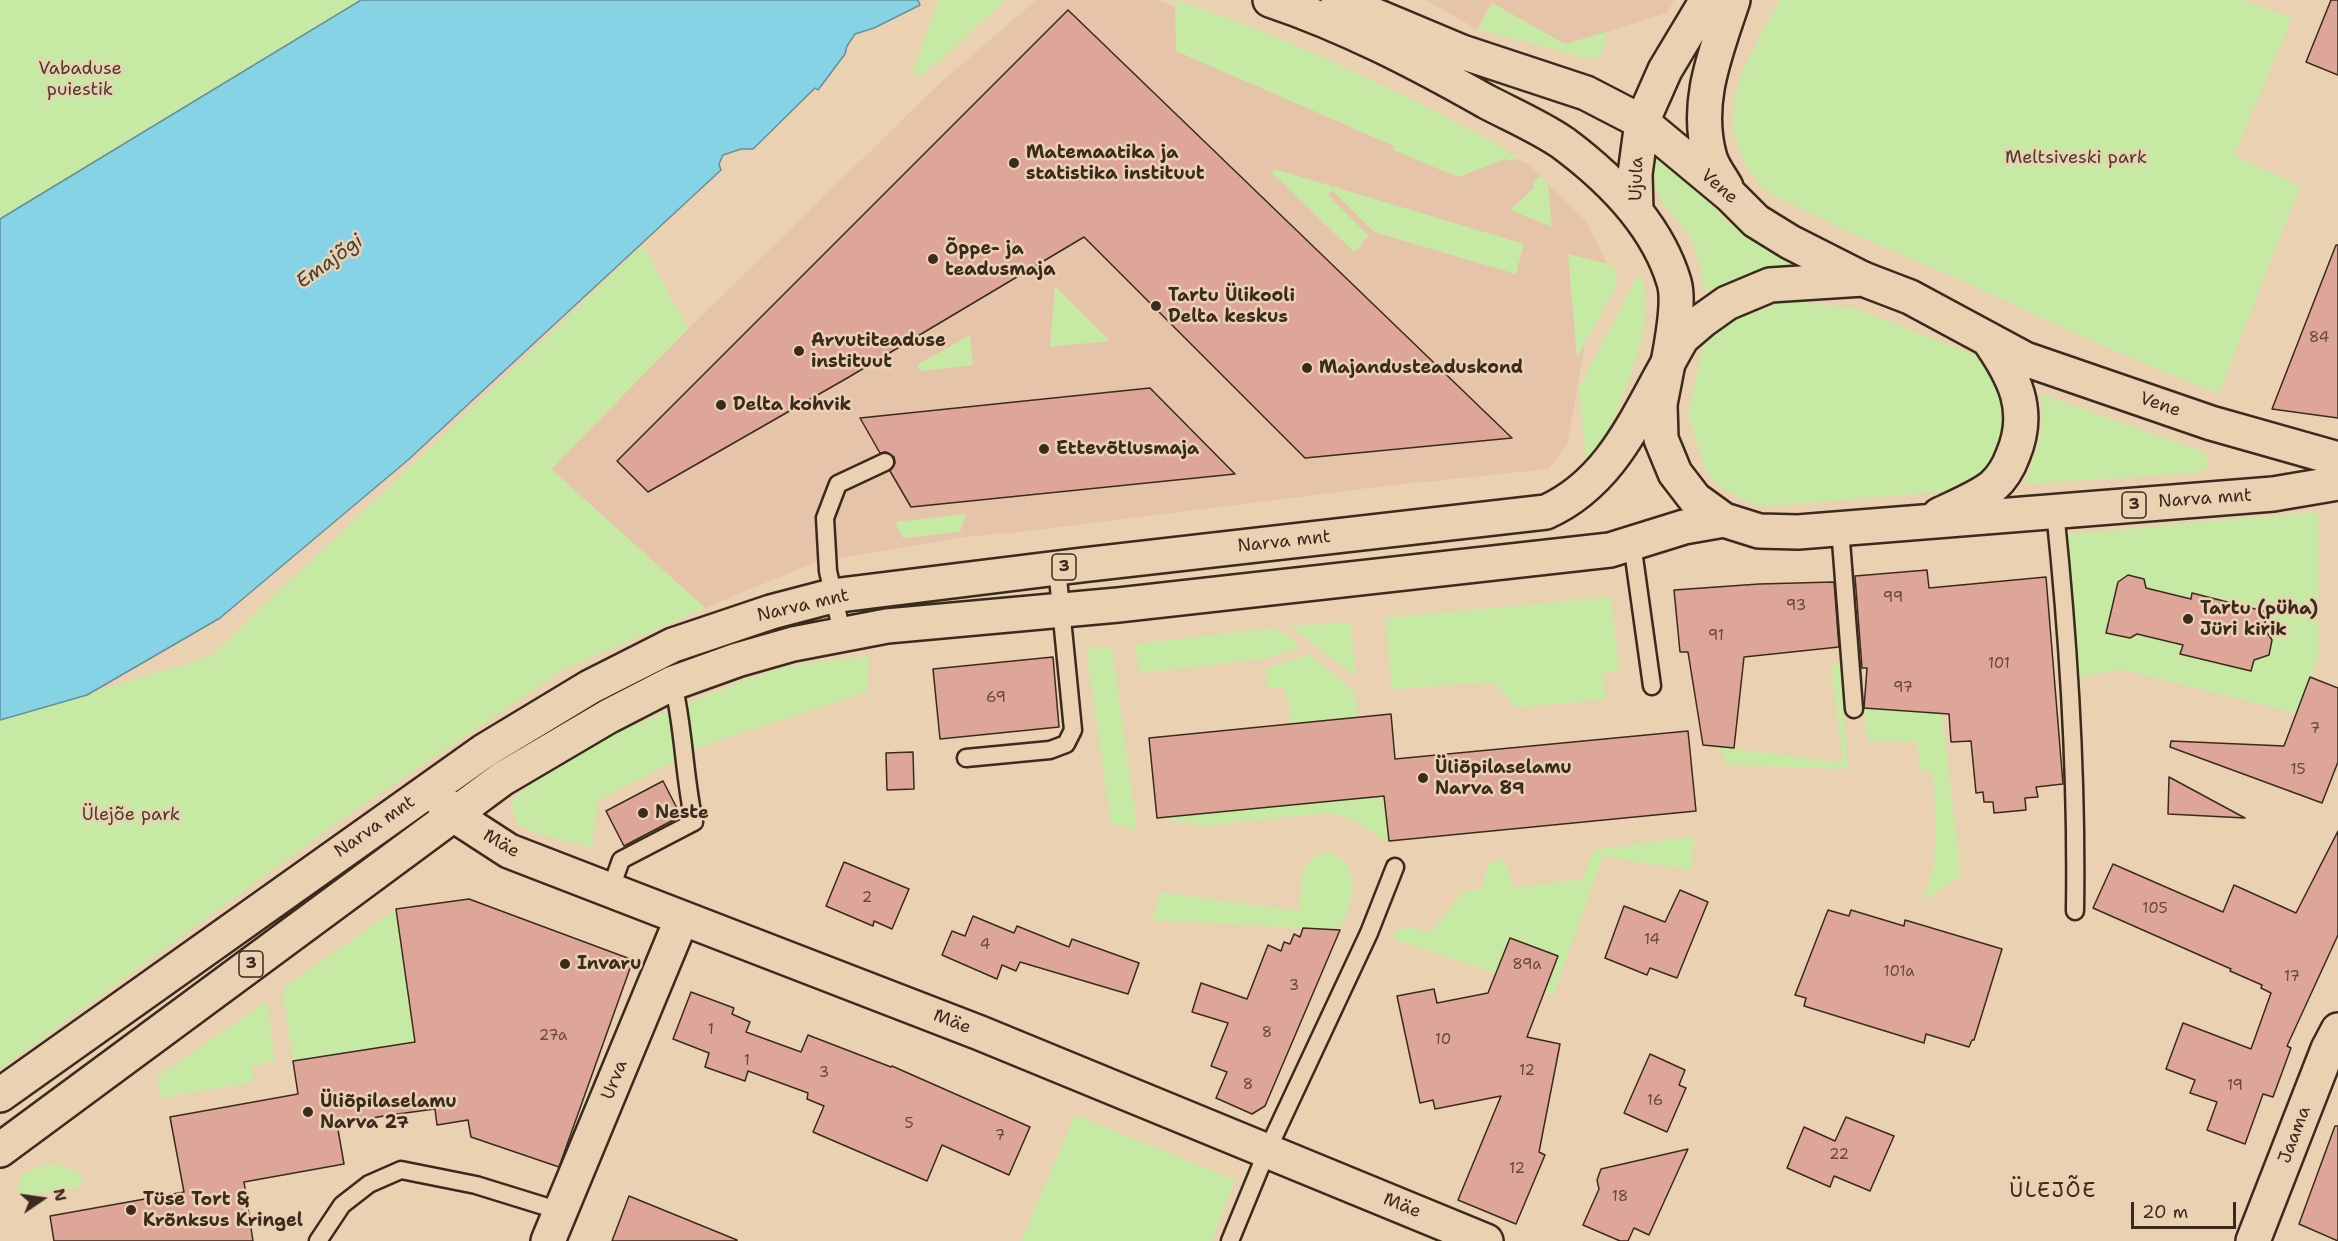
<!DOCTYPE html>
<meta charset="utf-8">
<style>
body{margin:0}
#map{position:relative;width:2338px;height:1241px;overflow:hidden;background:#ead1b2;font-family:"Shantell Sans",sans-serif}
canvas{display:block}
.north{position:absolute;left:12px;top:1169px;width:60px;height:60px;-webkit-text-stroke:4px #ead1b2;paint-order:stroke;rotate:77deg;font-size:16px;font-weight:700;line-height:24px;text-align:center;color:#3b2a1e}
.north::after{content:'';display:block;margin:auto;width:21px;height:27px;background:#3b2a1e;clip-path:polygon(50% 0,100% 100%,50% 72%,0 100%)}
.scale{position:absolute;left:2131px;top:1202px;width:105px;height:27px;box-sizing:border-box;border:3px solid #3b2a1e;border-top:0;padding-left:8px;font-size:18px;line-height:21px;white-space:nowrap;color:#3b2a1e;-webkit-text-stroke:4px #ead1b2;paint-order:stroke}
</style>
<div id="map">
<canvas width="2338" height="1241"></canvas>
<div class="north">N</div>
<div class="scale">20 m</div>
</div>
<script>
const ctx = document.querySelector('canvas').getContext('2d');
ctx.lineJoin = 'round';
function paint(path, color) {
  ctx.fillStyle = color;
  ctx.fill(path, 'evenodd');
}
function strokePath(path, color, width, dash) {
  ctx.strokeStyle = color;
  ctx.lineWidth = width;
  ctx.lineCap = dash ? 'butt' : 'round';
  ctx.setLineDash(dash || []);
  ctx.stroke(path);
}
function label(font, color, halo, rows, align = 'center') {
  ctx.font = font + ' "Shantell Sans",sans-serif';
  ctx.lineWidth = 5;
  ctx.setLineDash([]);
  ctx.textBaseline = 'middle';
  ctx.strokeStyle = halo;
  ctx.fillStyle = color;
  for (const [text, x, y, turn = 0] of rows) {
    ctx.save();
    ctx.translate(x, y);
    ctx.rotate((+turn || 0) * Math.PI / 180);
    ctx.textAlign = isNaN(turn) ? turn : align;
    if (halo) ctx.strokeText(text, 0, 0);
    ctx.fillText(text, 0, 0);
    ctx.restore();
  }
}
const built = new Path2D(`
 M1036 0H1157L1290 47 1468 130 1530 166 1586 222 1608 265 1586 339 1567 445 1548 469 1377 487 1030 531 964 537 813 563 705 608 551 469 688 329 938 85Z
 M1425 0H1674L1667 13 1565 45 1492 3 1477 29Z`);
const green = new Path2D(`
 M0 0H361L0 219Z
 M938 0H1006L923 75 916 76 914 68Z
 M1175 0C1250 24 1323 56 1394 91 1436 112 1478 132 1518 158L1511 161 1506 159 1458 177 1393 150 1394 146 1176 51Z
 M1780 0H2243L2292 18 2234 155 2300 186 2219 393C2120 357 2027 309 1931 267 1886 248 1841 229 1798 207 1788 202 1775 197 1766 190 1753 179 1742 159 1737 144 1721 91 1757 44 1780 0Z
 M1492 3 1565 44 1606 32 1605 50 1598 57 1585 58 1477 29Z
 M1657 154 1685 177 1727 221 1769 247 1805 264 1757 271 1705 292C1702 277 1698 250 1690 237 1668 204 1648 200 1657 154Z
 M1275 169 1524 244 1516 274 1374 232 1332 190 1328 195 1369 236 1354 252 1272 173Z
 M1541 176 1548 184 1552 227 1510 210 1535 187 1532 183Z
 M643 245 688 329 551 469 705 608 565 669 342 819 0 1069V720L210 657Z
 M1568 254 1613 265 1617 284 1577 358Z
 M1639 274C1661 309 1624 398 1607 434 1602 445 1593 455 1586 465L1579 387Z
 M1055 286 1110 341 1050 347Z
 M1788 300 1856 309 1983 358 2005 399 1999 443 1982 474 1946 491 1760 507 1722 489 1706 471 1688 415 1703 346 1733 320Z
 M970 335 973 365 921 371 917 365Z
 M2041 394 2202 451 2209 458C2209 467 2206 470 2197 473L2026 484C2034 448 2047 433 2041 394Z
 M2318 512V659L2296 713 2119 669 2069 680 2057 535Z
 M966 514 960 532 903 538 895 522Z
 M1611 597 1619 671 1603 673 1606 699 1516 708 1494 682 1392 689 1385 618Z
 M1350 622 1356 676 1289 626Z
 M1275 628 1294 640 1299 648 1263 659 1140 673 1135 644Z
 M1112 646 1137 830 1111 824 1086 649Z
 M1309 654 1355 692 1358 717 1291 724 1287 696 1283 688H1268L1265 669Z
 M869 656 867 692 704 745 598 801 592 848 533 832 516 823 511 801 539 777 600 739 748 679 789 666Z
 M1840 663 1848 769 1728 765 1719 747 1843 763 1831 668Z
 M1864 708 1942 713 1961 876 1922 901C1941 865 1936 810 1932 770L1921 772 1916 741 1867 742Z
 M1384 796 1389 841C1377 837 1370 830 1360 824 1349 817 1339 815 1327 813L1204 826 1159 818Z
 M1695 836 1690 870 1603 856 1553 996 1544 992 1558 956 1510 938 1496 973 1391 938 1401 926 1430 932 1465 891 1481 889 1489 863 1505 860 1514 888 1583 879 1594 850Z
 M1328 852C1366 865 1352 900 1340 930L1152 920 1160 892 1299 911C1303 884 1295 859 1328 852Z
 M396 909 415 1042 293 1061 282 989Z
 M267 1001 275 1061 251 1066 254 1082 160 1098 157 1077Z
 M1075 1115 1235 1180 1212 1241H1021Z
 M57 1164 75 1170 82 1178 81 1187 26 1196 19 1192 17 1185 21 1175 41 1166Z`);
const water = new Path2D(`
 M361 0H918L920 5 874 28 855 34 847 46 845 54 818 90 815 88 753 149H741L723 155 719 164 721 170 408 460 220 618 87 695 0 720V219Z`);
const building = new Path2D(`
 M2331 0H2338V75L2306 62Z
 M1068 10 1512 438 1305 458 1084 237 849 377 648 492 617 461Z
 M2336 245H2338V418L2272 409Z
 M1150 388 1235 474 911 507 890 471 895 463 894 457 886 452 880 453 860 418Z
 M1927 570 1929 588 2046 577 2063 784 2036 787 2038 797 2025 798 2026 810 1994 813 1993 802H1984L1983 792 1976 793 1971 741 1951 742 1949 714 1864 708 1867 668H1862L1855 576Z
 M2128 575 2144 579 2146 588 2191 599 2192 593 2267 612 2264 628 2272 640 2269 655 2254 660 2251 671 2180 654 2183 645 2137 634 2130 638 2106 633 2118 582Z
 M1834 582 1839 647 1744 657 1734 748 1703 745 1688 652H1680L1674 590 1759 584Z
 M1053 657 1059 727 940 739 933 669Z
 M2310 677 2338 688V762L2322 803 2170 747 2171 741 2284 746Z
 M1391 714 1395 759 1688 731 1696 811 1389 841 1384 796 1157 818 1149 738Z
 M913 752 914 789 887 790 886 753Z
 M2169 777 2245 818 2168 814Z
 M663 781 681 816 624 846 606 811Z
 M2338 831V935L2287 1046 2291 1048 2273 1097 2263 1094 2245 1144 2207 1130 2217 1102 2190 1093 2195 1080 2166 1069 2183 1023 2251 1049 2271 993 2261 988 2262 985 2230 971 2231 969 2093 908 2113 864 2223 912 2234 885 2296 913Z
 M844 862 909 889 892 929 874 921 873 926 826 906Z
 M1680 890 1708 902 1677 978 1650 968 1647 975 1605 958 1624 906 1665 922Z
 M469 899 633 960 559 1167 471 1137 468 1120 437 1125 435 1109 390 1115 337 1124 344 1164 244 1182 253 1241H54L50 1216 184 1192 170 1117 298 1094 293 1061 415 1042 396 909Z
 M1828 910 1849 916 1851 910 1904 926 1905 920 2002 949 1974 1040H1972L1969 1047 1926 1034 1924 1043 1804 1006 1806 998 1795 995Z
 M973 916 1014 933 1017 926 1069 947 1072 939 1139 963 1128 994 1020 962 1016 971 1002 965 997 979 942 955 952 931 965 936Z
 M1303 928 1340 930 1265 1106 1252 1114 1216 1098 1227 1072 1211 1066 1228 1023 1192 1012 1201 983 1247 999 1268 945 1281 951 1284 942 1290 944 1294 934 1300 937Z
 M1510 938 1558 956 1527 1037 1560 1044 1539 1152 1545 1155 1516 1224 1458 1200 1501 1096 1435 1109 1433 1100 1420 1103 1397 996 1434 989 1437 1003 1488 993Z
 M691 992 734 1008 732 1014 750 1022 746 1032 801 1052 808 1035 891 1067 892 1066 1030 1127 1009 1175 942 1145 927 1181 813 1132 824 1106 807 1099 808 1093 748 1071 745 1081 705 1067 709 1053 673 1039Z
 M1650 1054 1685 1070 1679 1085 1686 1088 1667 1132 1624 1113Z
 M1846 1117 1894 1136 1870 1191 1834 1176 1830 1187 1787 1168 1804 1127 1835 1141Z
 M2335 1126H2338V1241L2299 1224Z
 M1688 1149 1649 1235 1634 1228 1628 1241H1620L1583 1225 1599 1189 1597 1180 1601 1169Z
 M629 1196 737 1240V1241H612Z`);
const lane = new Path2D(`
 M2055 511C2069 644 2077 778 2075 911
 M1840 528 1854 709
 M1632 543 1652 686
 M842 633 828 571 825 518 838 484 885 462
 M966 758 1050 750 1066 744 1073 730 1057 568
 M610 891 621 860 694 822C684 776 684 729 673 683
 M318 1241 342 1205 369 1184 401 1170 476 1185 560 1211
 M1230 1241 1267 1151 1369 933 1395 867`);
const street = new Path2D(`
 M437 795 452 814 509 851 980 1033 1486 1241
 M548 1241 682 918
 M2253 1241 2328 1049 2338 1030`);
const secondary = new Path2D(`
 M1270 0C1345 25 1418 63 1487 102 1512 115 1540 127 1563 143 1610 178 1657 225 1674 282 1680 302 1672 342 1668 363
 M1338 0 1462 52 1586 93 1642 122 1731 196 1756 221 1790 242 1863 279
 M1726 187C1721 178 1713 168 1710 158 1694 103 1716 52 1733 0
 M1636 210 1635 174 1642 122 1665 70 1707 0`);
const highway = new Path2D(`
 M2338 459 2211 423 2025 359 1910 297 1863 279 1770 285 1727 303 1703 320 1682 338 1668 363 1660 404 1661 439 1675 473 1695 499 1724 520 1759 531 1798 532 2273 494 2338 483
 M1939 515C1955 507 1980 497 1993 486 2002 478 2009 466 2013 455 2032 410 2014 376 1988 339
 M0 1095 484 751 590 687 673 645 771 612 832 596 1082 565 1546 512C1610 483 1635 421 1668 363
 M0 1150 502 779 609 716 673 683 737 660 793 644 887 626 1118 605 1610 550 1684 527 1724 520`);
const markers = [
 [1014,163,6,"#3b2a1e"],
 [933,259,6,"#3b2a1e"],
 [1156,306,6,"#3b2a1e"],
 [799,351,6,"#3b2a1e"],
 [1307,368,6,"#3b2a1e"],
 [721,405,6,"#3b2a1e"],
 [1044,449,6,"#3b2a1e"],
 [2188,619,6,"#3b2a1e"],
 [1423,778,6,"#3b2a1e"],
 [643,813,6,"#3b2a1e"],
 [565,964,6,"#3b2a1e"],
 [308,1112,6,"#3b2a1e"],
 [131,1210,6,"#3b2a1e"]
];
const numberNames = [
 ["84",2319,338],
 ["99",1893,598],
 ["93",1796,606],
 ["91",1716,636],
 ["101",1999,664],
 ["97",1903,688],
 ["69",996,698],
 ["7",2315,729],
 ["15",2298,770],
 ["2",867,898],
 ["105",2155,909],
 ["14",1652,940],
 ["4",985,945],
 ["89a",1527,965],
 ["101a",1899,972],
 ["17",2292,977],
 ["3",1294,986],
 ["1",711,1030],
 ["8",1267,1033],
 ["27a",553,1036],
 ["10",1443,1040],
 ["1",747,1061],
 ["12",1527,1071],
 ["3",824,1073],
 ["8",1248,1085],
 ["19",2235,1086],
 ["16",1655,1101],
 ["5",909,1124],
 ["7",1000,1136],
 ["22",1839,1155],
 ["12",1517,1169],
 ["18",1620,1197]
];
const shields = [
 [2134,505,24],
 [1064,567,24],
 [251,964,24]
];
const shieldNames = [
 ["3",2134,505],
 ["3",1064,567],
 ["3",251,964]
];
const parkNames = [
 ["Vabaduse",80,69],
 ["puiestik",80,90],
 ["Meltsiveski park",2076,158],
 ["Ülejõe park",131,815]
];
const poiNames = [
 ["Matemaatika ja",1026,153],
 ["statistika instituut",1026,174],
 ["Õppe- ja",945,249],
 ["teadusmaja",945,270],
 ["Tartu Ülikooli",1168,296],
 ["Delta keskus",1168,317],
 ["Arvutiteaduse",811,341],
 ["instituut",811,362],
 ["Majandusteaduskond",1319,368],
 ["Delta kohvik",733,405],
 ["Ettevõtlusmaja",1056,449],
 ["Tartu (püha)",2200,609],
 ["Jüri kirik",2200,630],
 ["Üliõpilaselamu",1435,768],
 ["Narva 89",1435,789],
 ["Neste",655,813],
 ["Invaru",577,964],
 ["Üliõpilaselamu",320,1102],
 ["Narva 27",320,1123],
 ["Tüse Tort &",143,1200],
 ["Krõnksus Kringel",143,1221]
];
const streetNames = [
 ["Ujula",1637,179,-88],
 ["Vene",1719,187,41],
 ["Vene",2160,405,19],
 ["Narva mnt",2205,499,-4],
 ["Narva mnt",1284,542,-6],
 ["Narva mnt",803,606,-13],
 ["Narva mnt",375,827,-35],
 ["Mäe",501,844,30],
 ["Mäe",952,1022,21],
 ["Urva",615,1080,-68],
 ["Jaama",2295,1135,-69],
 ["Mäe",1402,1206,22]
];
const waterNames = [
 ["Emajõgi",330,262,-36]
];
const quarterNames = [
 ["ÜLEJÕE",2053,1192]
];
paint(built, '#e6c4aa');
paint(green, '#c6eaa4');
paint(water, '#87d3e6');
strokePath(water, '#698f96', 1.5);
paint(building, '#dea698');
strokePath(building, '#3b2a1e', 1.5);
strokePath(lane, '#3b2a1e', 21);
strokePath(street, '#3b2a1e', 38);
strokePath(secondary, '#3b2a1e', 38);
strokePath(highway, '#3b2a1e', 38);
strokePath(lane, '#ead1b2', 16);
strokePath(street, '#ead1b2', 33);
strokePath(secondary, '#ead1b2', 33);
strokePath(highway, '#ead1b2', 33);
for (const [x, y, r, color] of markers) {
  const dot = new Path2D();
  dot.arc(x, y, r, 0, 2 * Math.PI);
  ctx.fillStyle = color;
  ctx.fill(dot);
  strokePath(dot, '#ead1b2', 2);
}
label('15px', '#64493c', null, numberNames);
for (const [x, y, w] of shields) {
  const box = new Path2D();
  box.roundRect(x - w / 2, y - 13, w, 26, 4.5);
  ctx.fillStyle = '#ead1b2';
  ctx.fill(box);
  strokePath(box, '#3b2a1e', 1.5);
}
label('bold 16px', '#3b2a1e', null, shieldNames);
label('18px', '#493d2b', '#ead1b2', parkNames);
label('bold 18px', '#3b2a1e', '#ead1b2', poiNames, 'left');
label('18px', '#3b2a1e', '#ead1b2', streetNames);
label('italic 20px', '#46433c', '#ead1b2', waterNames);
ctx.letterSpacing = '1.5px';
label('21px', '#3b2a1e', '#ead1b2', quarterNames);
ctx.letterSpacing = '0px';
</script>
